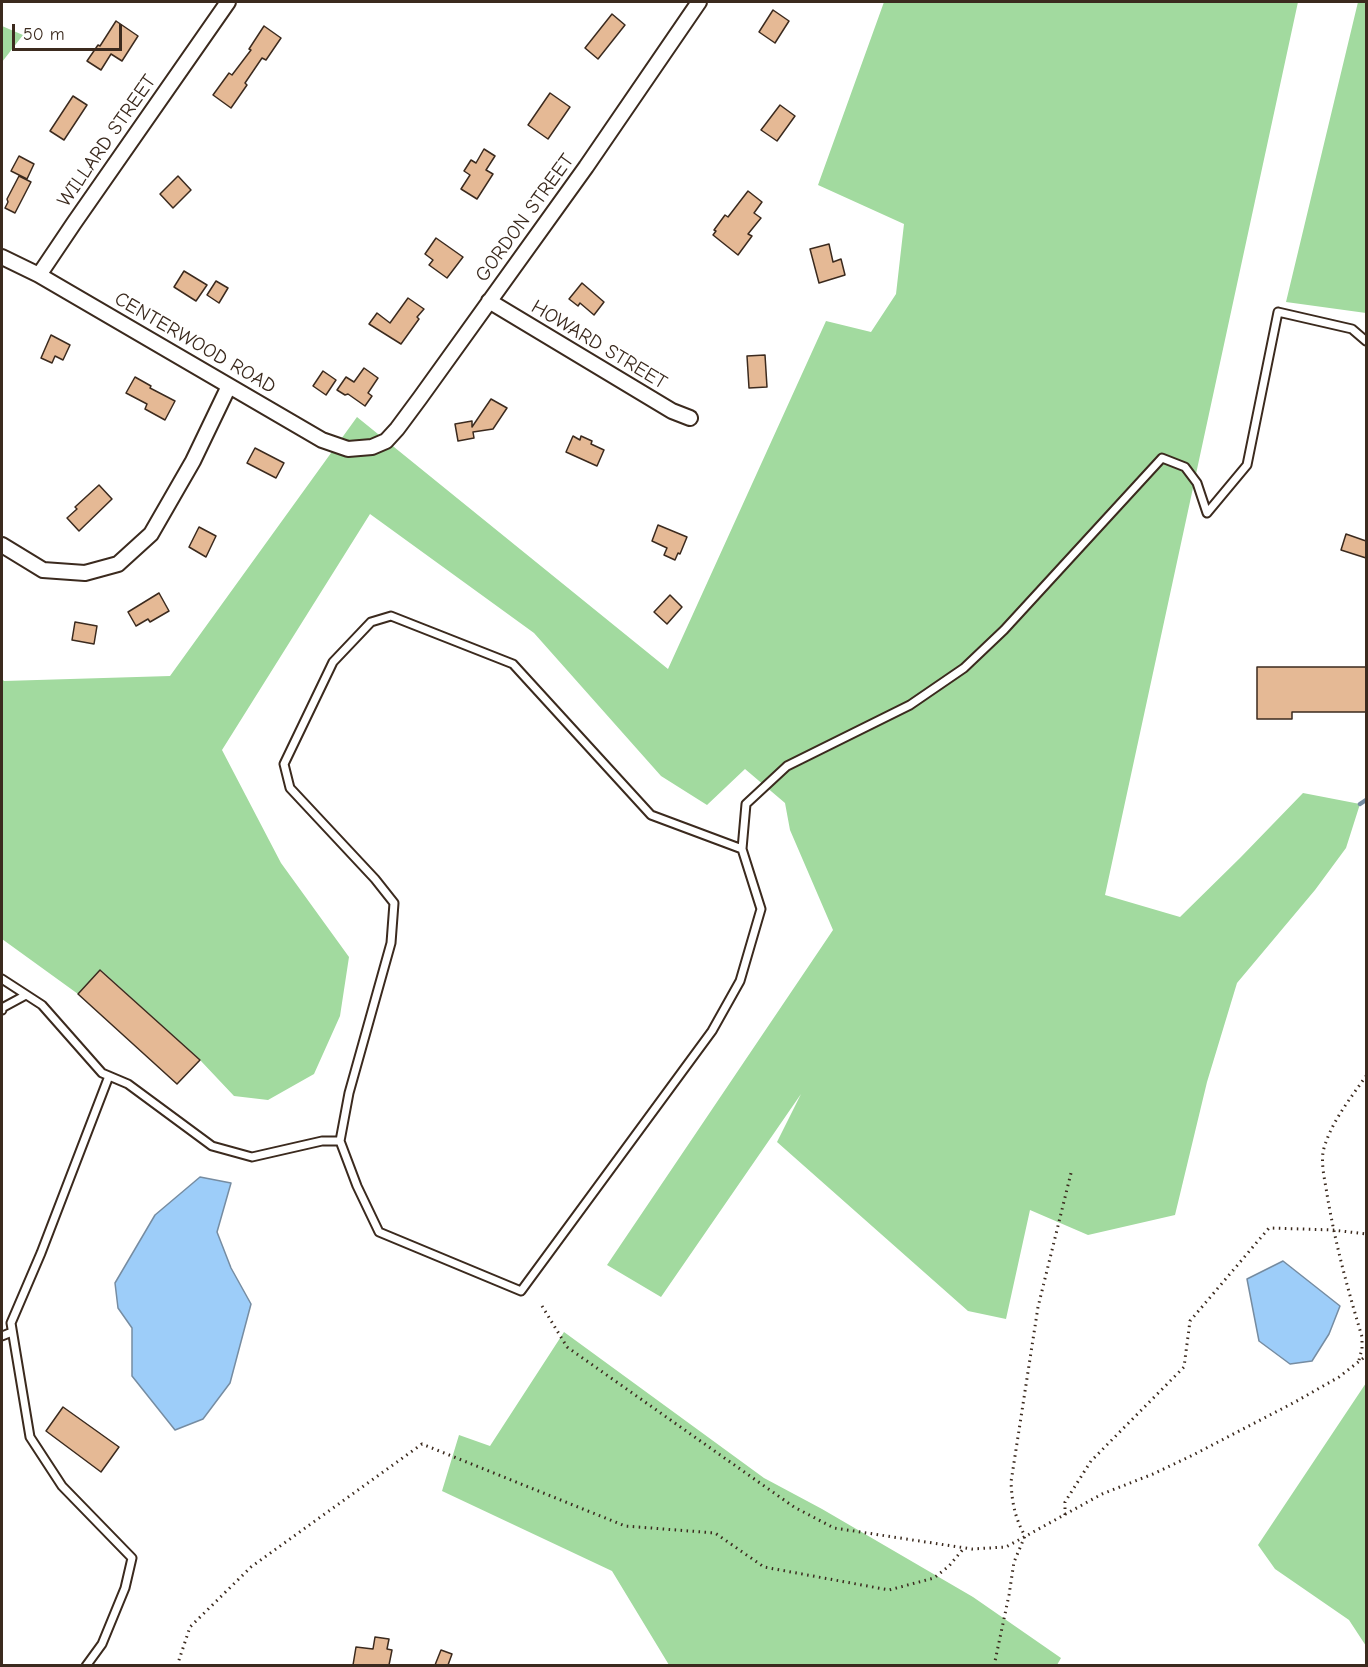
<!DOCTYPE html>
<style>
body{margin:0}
#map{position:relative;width:1368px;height:1667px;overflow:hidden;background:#fff;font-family:"Comic Neue",sans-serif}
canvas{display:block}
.frame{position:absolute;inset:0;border:3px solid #3b2a1e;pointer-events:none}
.scale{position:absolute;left:12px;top:24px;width:110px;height:27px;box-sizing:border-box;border:3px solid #3b2a1e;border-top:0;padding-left:8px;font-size:18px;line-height:21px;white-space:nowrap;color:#3b2a1e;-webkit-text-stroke:4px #fff;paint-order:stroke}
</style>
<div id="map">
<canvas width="1368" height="1667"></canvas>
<div class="frame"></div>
<div class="scale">50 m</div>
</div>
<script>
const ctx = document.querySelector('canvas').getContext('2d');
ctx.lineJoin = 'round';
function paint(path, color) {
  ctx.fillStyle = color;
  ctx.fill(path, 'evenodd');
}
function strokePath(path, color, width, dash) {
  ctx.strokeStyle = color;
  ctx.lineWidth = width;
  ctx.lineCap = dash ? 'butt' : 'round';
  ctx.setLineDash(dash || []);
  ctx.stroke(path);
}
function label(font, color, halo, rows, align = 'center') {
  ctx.font = font + ' "Comic Neue",sans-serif';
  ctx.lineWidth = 5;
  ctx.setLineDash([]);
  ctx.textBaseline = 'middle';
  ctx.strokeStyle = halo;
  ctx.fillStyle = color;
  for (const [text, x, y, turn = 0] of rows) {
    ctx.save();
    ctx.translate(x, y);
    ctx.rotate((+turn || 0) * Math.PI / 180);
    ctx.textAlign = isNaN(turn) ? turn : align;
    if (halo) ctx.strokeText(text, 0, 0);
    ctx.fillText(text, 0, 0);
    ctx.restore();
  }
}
const green = new Path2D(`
 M884 2H1298L1105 895 1180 917 1240 858 1303 793 1360 804 1346 848 1315 890 1237 983 1207 1082 1175 1215 1088 1235 1030 1210 1006 1319 968 1311 777 1142 801 1094 661 1297 607 1265 833 930 790 830 785 803 745 769 707 805 661 776 534 633 370 514 222 750 281 863 349 957 340 1016 314 1074 268 1100 234 1096 200 1060 101 970 78 994 2 939V679L4 681 170 676 357 417 668 669 826 321 871 332 896 294 904 224 818 185Z
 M1358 2H1366V313L1286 302Z
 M2 26 23 35 2 62Z
 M564 1332 764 1478 822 1509 973 1597 1061 1658 1057 1665H669L612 1571 442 1491 459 1435 490 1446Z
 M1366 1383V1646L1349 1620 1275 1569 1258 1545Z`);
const water = new Path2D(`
 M200 1177 231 1183 217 1232 231 1268 251 1304 230 1383 203 1419 175 1430 132 1376V1328L118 1308 115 1283 155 1215Z
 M1283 1261 1340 1306 1329 1334 1312 1361 1290 1364 1259 1341 1247 1279Z`);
const stream = new Path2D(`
 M1360 804 1366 800`);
const building = new Path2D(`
 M773 10 789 21 775 43 759 32Z
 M612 14 625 25 598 59 585 48Z
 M116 21 138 36 122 61 111 54 101 70 87 61 98 45 100 46Z
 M264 26 281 38 266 60 262 58 245 83 247 85 231 108 213 95 229 73 232 75 251 50 249 49Z
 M550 93 570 107 548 139 528 125Z
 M73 96 87 105 64 140 50 131Z
 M780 105 795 116 777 141 761 130Z
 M484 149 495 156 486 170 493 174 477 199 461 189 470 175 464 171 471 160 476 163Z
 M19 156 34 164 27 179 11 171Z
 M19 176 31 182 15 213 5 208 8 202 7 199Z
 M178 176 191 190 173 208 160 194Z
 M748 191 762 202 754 213 761 218 748 234 752 236 738 255 713 235 716 231 714 230 725 215 728 217Z
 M436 238 463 257 447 278 429 265 433 260 425 254Z
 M829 244 833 262 841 259 845 275 819 283 810 249Z
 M184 271 207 285 196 301 174 287Z
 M216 281 228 288 219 303 207 295Z
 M582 283 604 302 594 315 580 303 578 306 569 299Z
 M408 298 424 309 417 317 419 319 401 344 369 324 377 313 390 323Z
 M51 335 70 345 63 360 55 356 52 363 41 358Z
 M765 355 767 387 749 388 747 356Z
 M364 368 378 378 368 393 372 396 365 406 348 394 345 395 337 390 346 377 354 382Z
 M323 371 336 380 326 395 313 386Z
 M135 377 151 386 150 388 175 401 165 420 145 409 147 404 126 393Z
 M491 399 507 408 493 429 473 432 474 438 458 441 455 424 472 421V427Z
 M573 436 580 440 581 436 592 441 591 444 604 450 597 466 566 452Z
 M255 448 284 463 276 478 247 463Z
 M99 485 112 499 79 531 67 518 77 509 75 507Z
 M658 525 687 537 680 554 678 553 675 560 664 555 667 548 652 541Z
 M199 527 216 536 206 557 189 547Z
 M1346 534 1366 541V558L1341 550Z
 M159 593 169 611 150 622 148 619 136 626 128 612Z
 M670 595 682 607 667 624 654 612Z
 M75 622 97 626 94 644 72 640Z
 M1257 667H1366V712H1292V719H1257Z
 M100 970 200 1060 177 1084 78 994Z
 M63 1407 119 1447 101 1472 46 1431Z
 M375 1637 389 1639 387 1649 392 1650 389 1665H353L356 1647 373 1649Z
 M441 1650 452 1654 448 1665H435Z`);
const path = new Path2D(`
 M542 1306 567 1347 794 1507 834 1528 972 1549 1006 1547 1102 1494 1153 1474 1193 1455 1295 1402 1339 1377 1366 1356
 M1359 1360 1362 1349V1337C1348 1290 1335 1243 1327 1194 1325 1180 1320 1162 1324 1148 1332 1121 1350 1099 1366 1076
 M1065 1515V1502L1091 1461 1184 1367 1190 1321 1269 1228 1333 1230 1366 1234
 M177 1666 190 1627 251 1567 422 1444 625 1526 715 1533 764 1567 889 1590 934 1578 949 1566 964 1548
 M994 1666 1009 1595 1014 1562 1025 1536C1015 1518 1012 1503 1011 1482L1038 1307 1071 1173`);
const lane = new Path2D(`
 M742 849 651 815 513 664 391 616 371 622 333 662 284 764 290 788 375 879 394 903 391 943 349 1093 340 1141 357 1186 379 1232 521 1291 712 1031 740 981 761 909 742 849 746 804 787 766 910 705 964 668 1004 630 1162 458 1185 467 1197 483 1207 513 1247 465 1278 312 1352 329 1366 341
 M2 979 42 1005 102 1073 128 1084 212 1146 252 1157 322 1141H340
 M2 1010V1008L26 995
 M2 1336 12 1332
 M86 1666 102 1644 125 1588 132 1558 62 1486 30 1437 11 1323 41 1253 109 1076`);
const street = new Path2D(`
 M2 257 39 275 322 440 348 449 372 447 386 441 397 429 420 398 586 167 699 2
 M39 275 74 223 228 2
 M489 301 672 411 690 418
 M2 545 43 570 85 573 118 564 151 534 193 461 229 386`);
const streetNames = [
 ["WILLARD STREET",107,141,-55],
 ["GORDON STREET",525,218,-54],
 ["CENTERWOOD ROAD",195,343,30],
 ["HOWARD STREET",599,345,31]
];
paint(green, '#a2da9f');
paint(water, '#9dcdf9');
strokePath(water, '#768ca1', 1.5);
strokePath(stream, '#768ca1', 4.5);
paint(building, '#e5b995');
strokePath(building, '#3b2a1e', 1.5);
strokePath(lane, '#3b2a1e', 11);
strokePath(street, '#3b2a1e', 18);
strokePath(path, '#3b2a1e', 3, [1.5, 4.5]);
strokePath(lane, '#fff', 7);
strokePath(street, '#fff', 14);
label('20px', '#3b2a1e', '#fff', streetNames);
</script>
